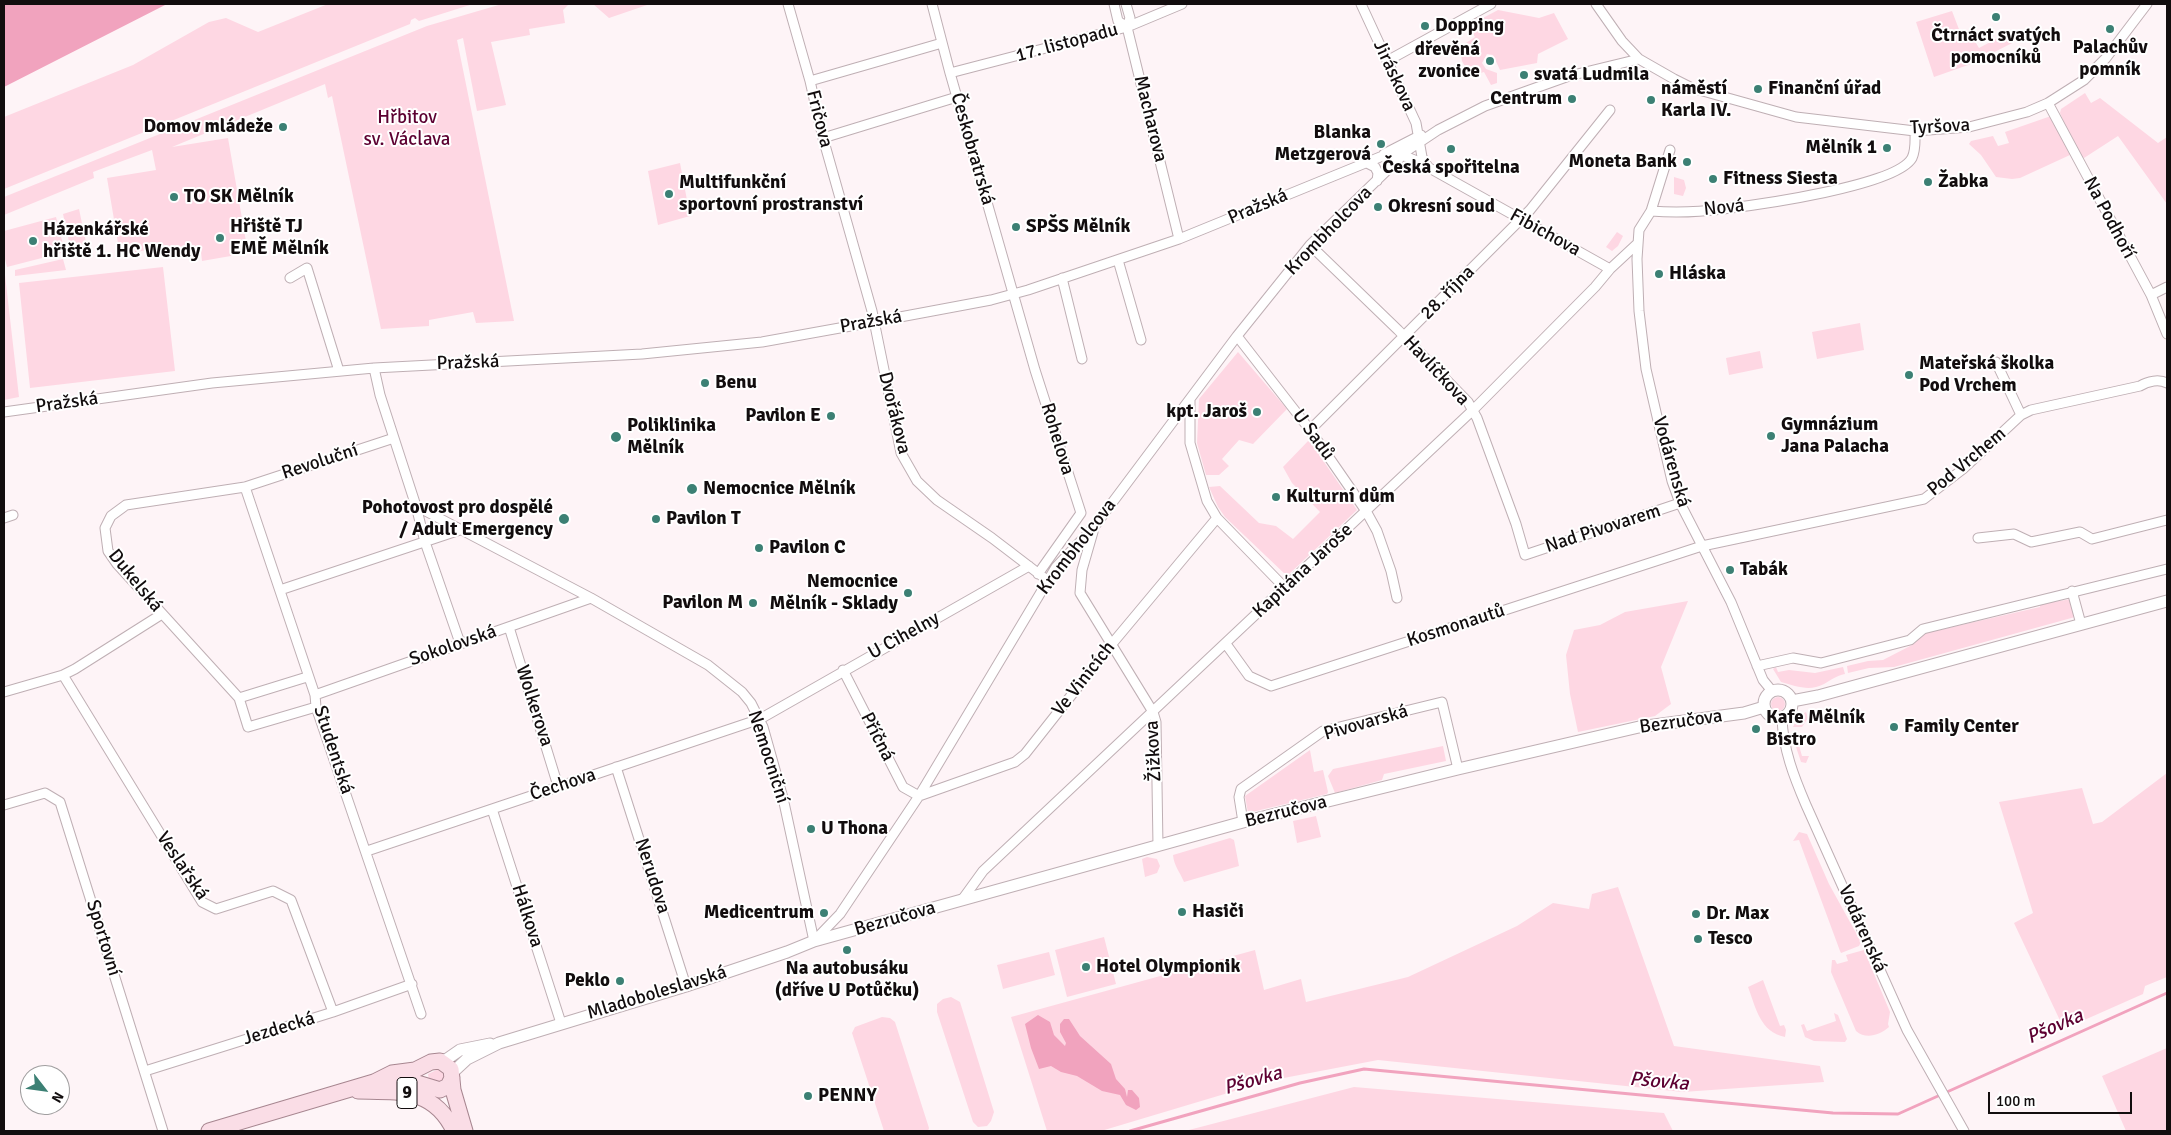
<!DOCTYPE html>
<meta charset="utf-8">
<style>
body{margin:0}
#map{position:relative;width:2171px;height:1135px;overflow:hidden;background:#fef4f7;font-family:Signika,sans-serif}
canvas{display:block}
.frame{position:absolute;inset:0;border:5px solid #120d0e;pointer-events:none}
.north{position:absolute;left:20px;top:1065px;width:50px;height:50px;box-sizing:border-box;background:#fff;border:1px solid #a09e9f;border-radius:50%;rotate:120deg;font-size:14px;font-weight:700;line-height:20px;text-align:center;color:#120d0e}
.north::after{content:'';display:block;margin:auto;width:18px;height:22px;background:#3c8074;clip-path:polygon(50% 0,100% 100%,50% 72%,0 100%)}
.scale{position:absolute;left:1988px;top:1092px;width:144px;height:22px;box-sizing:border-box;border:2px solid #120d0e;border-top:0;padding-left:6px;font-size:15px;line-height:18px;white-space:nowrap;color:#120d0e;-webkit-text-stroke:4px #fff;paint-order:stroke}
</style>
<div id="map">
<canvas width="2171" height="1135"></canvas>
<div class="frame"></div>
<div class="north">N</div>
<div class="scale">100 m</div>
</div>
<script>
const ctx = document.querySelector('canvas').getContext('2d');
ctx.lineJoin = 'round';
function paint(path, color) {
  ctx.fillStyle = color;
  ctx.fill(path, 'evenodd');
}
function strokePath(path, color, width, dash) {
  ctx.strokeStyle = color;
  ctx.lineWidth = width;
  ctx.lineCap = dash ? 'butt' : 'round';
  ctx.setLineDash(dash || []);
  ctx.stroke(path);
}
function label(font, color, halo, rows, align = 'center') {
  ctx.font = font + ' Signika,sans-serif';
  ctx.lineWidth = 4;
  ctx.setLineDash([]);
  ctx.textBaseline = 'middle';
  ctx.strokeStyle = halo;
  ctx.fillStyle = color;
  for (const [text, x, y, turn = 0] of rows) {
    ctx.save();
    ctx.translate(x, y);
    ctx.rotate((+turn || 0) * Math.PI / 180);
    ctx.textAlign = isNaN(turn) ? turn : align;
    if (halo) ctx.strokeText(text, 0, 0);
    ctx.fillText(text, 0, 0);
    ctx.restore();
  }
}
const green = new Path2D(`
 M328 4H473L419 21 415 18 411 20 410 24 4 189V117L133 65 209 22 226 18 258 32Z
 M502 4H569L563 10 565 23 529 29 530 35 491 42 506 105 477 111 463 38 457 40 514 321 476 323 473 312 429 320V326L381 329 332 96 328 98 325 84 172 147 228 138 248 253 202 261 201 252 171 258 168 246 120 255 107 178 156 170 152 150 93 172 94 178 4 215V197L427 26Z
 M593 4H650L609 18Z
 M1498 10 1539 18 1554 13 1568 39 1538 54 1537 63 1500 70 1493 55 1487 54 1482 63 1486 69 1497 73V83L1491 85 1484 72 1470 76 1462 61 1460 47 1475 37 1468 26Z
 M1952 11 1960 32 1965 31 1969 39 1973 38 1979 48 2011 31 2016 41 1971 64 1934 77 1916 22Z
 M2085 93 2091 103 2100 98 2158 143 2167 137V204L2118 136 2084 158 2078 154 2060 113 2061 109Z
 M2051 116 2070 155 2020 178 2012 179 1996 177 1981 155 1969 144 1971 141 1993 136 1998 146 2009 143 2005 132Z
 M680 163 690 216 658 225 648 171Z
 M1674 177 1684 180 1686 188 1683 196 1674 194Z
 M79 209 87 247 71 251 63 214Z
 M56 217 65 252 7 267 4 255V231Z
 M1617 232 1623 236 1618 246 1612 251 1606 247Z
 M63 259 66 270 15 276V270Z
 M4 266 19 397 4 400Z
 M163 267 175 371 30 388 19 283Z
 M1860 323 1864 350 1817 359 1812 332Z
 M1760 351 1763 368 1729 375 1726 358Z
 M1238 352 1287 409 1253 444 1239 440 1222 459 1229 466 1219 475H1206L1197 443 1199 399Z
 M1309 440 1357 510 1287 576 1225 517 1218 507 1209 487 1220 486 1259 523 1276 526 1293 539 1320 512 1292 483 1283 467Z
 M2072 599 2075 617 1894 667 1869 668 1848 673 1847 666 1868 661 1883 660 1912 645 1926 633 2040 607V604Z
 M1688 601 1661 667 1671 704 1655 716 1578 732 1570 694 1566 655 1574 630 1600 625 1625 612Z
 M1776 667 1778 672 1789 670 1815 673 1843 667 1845 674C1836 676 1831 680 1824 684 1809 692 1796 686 1781 682L1773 669Z
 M1771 704a7 7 0 1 1 14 0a7 7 0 1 1-14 0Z
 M1806 712 1808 718 1802 727H1793L1798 717Z
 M1796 735 1802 756H1809L1806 763 1801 762 1795 744 1794 736Z
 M1443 746 1446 761 1384 774 1382 780 1335 793 1328 776 1333 769Z
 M1310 750 1314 772 1323 770 1328 792 1327 794 1248 813 1245 796Z
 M2167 773V977L2145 986 2143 994 2064 1029 2014 923 2033 913 1999 802 2082 788 2093 824 2102 822Z
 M1316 816 1321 837 1297 843 1293 821Z
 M1799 832 1807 834 1829 884 1861 942 1859 946 1841 953 1840 951 1799 840 1793 841Z
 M1230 838 1234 840 1239 866 1184 882C1180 872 1174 866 1173 855Z
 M1147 857 1157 859 1160 866 1157 873 1145 877 1142 859Z
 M1618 887 1674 1046 1820 1066 1824 1082 1683 1092 1378 1060 1268 1081 1101 1131H1047L1011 1017 1255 950 1264 990 1301 979 1306 1002 1408 977 1517 926 1553 903 1589 909 1592 894Z
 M1104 937 1116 984 1067 997 1055 950Z
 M1864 950 1890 1012 1888 1024 1889 1027C1880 1035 1866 1040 1856 1031L1831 972 1832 960H1835L1837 964 1848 961 1846 955Z
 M1049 952 1055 975 1003 989 997 965Z
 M1763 980 1780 1026 1784 1025 1786 1030 1785 1037C1760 1032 1756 1008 1748 987Z
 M951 997 960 1002 994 1112 991 1121 987 1126 978 1127 973 1122 937 1012V1004L943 999Z
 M1834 1013 1838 1015 1847 1039 1845 1042 1814 1041 1805 1037 1801 1025 1804 1024 1807 1031 1836 1021Z
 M882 1017 890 1018 895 1022 929 1128 928 1131H884L852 1033 855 1027Z
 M2167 1048V1131H2126L2102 1076Z
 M443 1067 445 1070 443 1084 429 1081 428 1074Z
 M1354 1087 1664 1113 1673 1131H1185Z`);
const water = new Path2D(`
 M4 4H167L4 87Z
 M1038 1015 1050 1022 1054 1035 1065 1046 1066 1043 1060 1032V1024L1064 1019H1069L1080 1036 1111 1064 1116 1079 1125 1089 1127 1097 1128 1090H1132L1139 1098 1140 1107 1136 1110 1126 1105 1120 1095 1102 1091 1077 1076 1061 1072 1051 1066 1039 1069 1031 1048 1025 1024Z`);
const stream = new Path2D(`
 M1130 1131 1300 1083 1364 1069 1833 1113 1898 1114 2167 993`);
const minor = new Path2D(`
 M788 4 810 81 823 138 872 311 901 453 917 481 937 500 992 538 1047 580
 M932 4 950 73 1035 370 1081 513 1038 574
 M1114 4 1118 21 1127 27 1179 239
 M1126 4 1130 18 1127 27
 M1361 4 1416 123 1422 157 1428 167
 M1596 4 1622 41 1639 59 1674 79 1692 88 1796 117 1915 131 1969 127 2027 112 2048 103 2084 80 2106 58 2147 4
 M1387 61 1491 4
 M950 73 1127 27 1182 4
 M810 81 942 43
 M2048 103 2151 295 2167 334
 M823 138 957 97
 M1670 150 1651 211 1639 230 1637 259 1639 311 1646 369 1672 481 1680 503 1731 602 1763 680 1772 691
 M1384 154 1421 135
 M1365 162 1375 167 1378 173 1377 181
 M1651 211C1675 213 1699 212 1723 209 1757 205 1896 186 1912 158 1916 150 1915 139 1915 131
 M1310 245 1398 330 1468 402 1477 418 1516 524 1525 555 1680 503
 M1118 260 1141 340
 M290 278 307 268 339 371
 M1062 278 1082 359
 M2151 295 2167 287
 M1237 336 1310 430 1366 511 1377 531 1391 571 1397 598
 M1996 362 2021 415
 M374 368 380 395 416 506 591 598 708 665 742 692 751 703 763 727 783 798 814 941
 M1188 402 1190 401V443L1207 501 1217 518 1285 588
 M4 412 212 383 374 368 642 354 762 342 884 320 991 300 1028 290 1179 239 1385 155H1402L1417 161 1610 269
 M1310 430 1530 210 1610 110
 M245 487 315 695 316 707 421 1014
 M416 506 425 542 460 643
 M4 518 13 515
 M1093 532 1082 570 1080 593 1153 712 1156 722 1158 846
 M1978 538 2014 534 2031 542 2080 532 2092 539 2167 520
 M280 590 460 530
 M2072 591 2081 624
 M509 627 558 786
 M1226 644 1249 676 1271 686 1702 546 1924 499 1963 469 2021 415 2031 410 2140 386C2148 381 2159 379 2167 383
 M1757 666 1793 658 1821 663 1910 640 1923 629 2167 569
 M843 670 903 787 919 796 1015 762 1025 754 1111 645 1217 518
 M63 675 202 902 216 909 273 891 291 900 333 1012
 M4 692 63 675 75 669 162 614
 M315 695 591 598
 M239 698 307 677
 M316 707 248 727 239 698 117 564 108 551 105 528 111 516 126 505 245 487 394 438
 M1782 718C1783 749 1794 777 1806 805L1907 1030 1964 1131
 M616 767 686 986
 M4 805 45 793 60 802 163 1131
 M492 809 561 1023
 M1243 822 1239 797 1241 789 1323 731 1442 702 1458 769
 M367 851 760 719 1029 566
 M962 900 983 871 1473 410 1595 287 1610 269 1638 243
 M814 941 840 914 919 796 1056 567 1094 527 1237 336 1310 245 1408 150 1438 130 1485 106 1569 76 1639 59
 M145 1071 333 1012 412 984`);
const tertiary = new Path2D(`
 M1764 704a14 14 0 1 1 28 0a14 14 0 1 1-28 0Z
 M1792 701 1818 696 2167 601
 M440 1061 447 1059 460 1050 490 1044
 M452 1073 467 1059 499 1043 686 986 787 952 814 941 1243 822 1458 769 1639 727 1744 713 1764 707`);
const primary = new Path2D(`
 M387 1082 417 1083 440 1090 448 1086 452 1078
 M358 1091C399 1092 434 1088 454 1131
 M209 1131 374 1082 392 1073 415 1070 431 1062 440 1061 451 1069 453 1090 465 1131`);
const markers = [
 [1996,17,5,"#3c8074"],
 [1425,26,5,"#3c8074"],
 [2110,29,5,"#3c8074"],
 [1490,61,5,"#3c8074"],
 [1524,75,5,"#3c8074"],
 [1758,89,5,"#3c8074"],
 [1572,99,5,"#3c8074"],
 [1651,100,5,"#3c8074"],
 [283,127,5,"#3c8074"],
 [1381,144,5,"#3c8074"],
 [1887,148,5,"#3c8074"],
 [1451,149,5,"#3c8074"],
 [1687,162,5,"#3c8074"],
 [1713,179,5,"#3c8074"],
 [1928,182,5,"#3c8074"],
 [669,194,5,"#3c8074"],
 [174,197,5,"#3c8074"],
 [1378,207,5,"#3c8074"],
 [1016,227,5,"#3c8074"],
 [220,238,5,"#3c8074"],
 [33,241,5,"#3c8074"],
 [1659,274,5,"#3c8074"],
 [1909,375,5,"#3c8074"],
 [705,383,5,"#3c8074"],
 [1257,412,5,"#3c8074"],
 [831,416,5,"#3c8074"],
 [1771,436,5,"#3c8074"],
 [616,437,6,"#3c8074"],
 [692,489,6,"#3c8074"],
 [1276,497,5,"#3c8074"],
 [564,519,6,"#3c8074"],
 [656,519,5,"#3c8074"],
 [759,548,5,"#3c8074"],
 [1730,570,5,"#3c8074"],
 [908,593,5,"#3c8074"],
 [753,603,5,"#3c8074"],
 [1894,727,5,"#3c8074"],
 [1756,729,5,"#3c8074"],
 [811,829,5,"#3c8074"],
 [1182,912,5,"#3c8074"],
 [824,913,5,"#3c8074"],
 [1696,914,5,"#3c8074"],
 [1698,939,5,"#3c8074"],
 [847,950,5,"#3c8074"],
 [1086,967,5,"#3c8074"],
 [620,981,5,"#3c8074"],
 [808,1096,5,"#3c8074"]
];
const shields = [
 [407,1093,20]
];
const shieldNames = [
 ["9",407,1093]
];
const poiNames = [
 ["Dopping",1435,26],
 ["Čtrnáct svatých",1996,36,"center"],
 ["pomocníků",1996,58,"center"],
 ["Palachův",2110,48,"center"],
 ["pomník",2110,70,"center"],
 ["dřevěná",1480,50,"right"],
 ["zvonice",1480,72,"right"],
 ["svatá Ludmila",1534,75],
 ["náměstí",1661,89],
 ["Karla IV.",1661,111],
 ["Finanční úřad",1768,89],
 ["Centrum",1562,99,"right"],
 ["Domov mládeže",273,127,"right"],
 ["Blanka",1371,133,"right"],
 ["Metzgerová",1371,155,"right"],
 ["Mělník 1",1877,148,"right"],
 ["Moneta Bank",1677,162,"right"],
 ["Česká spořitelna",1451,168,"center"],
 ["Fitness Siesta",1723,179],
 ["Žabka",1938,182],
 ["Multifunkční",679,183],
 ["sportovní prostranství",679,205],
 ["TO SK Mělník",184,197],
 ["Okresní soud",1388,207],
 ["Hřiště TJ",230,227],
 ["EMĚ Mělník",230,249],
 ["SPŠS Mělník",1026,227],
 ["Házenkářské",43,230],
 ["hřiště 1. HC Wendy",43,252],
 ["Hláska",1669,274],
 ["Mateřská školka",1919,364],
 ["Pod Vrchem",1919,386],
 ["Benu",715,383],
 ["kpt. Jaroš",1247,412,"right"],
 ["Pavilon E",821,416,"right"],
 ["Gymnázium",1781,425],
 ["Jana Palacha",1781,447],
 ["Poliklinika",627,426],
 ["Mělník",627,448],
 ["Nemocnice Mělník",703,489],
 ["Kulturní dům",1286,497],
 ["Pohotovost pro dospělé",553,508,"right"],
 ["/ Adult Emergency",553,530,"right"],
 ["Pavilon T",666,519],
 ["Pavilon C",769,548],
 ["Tabák",1740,570],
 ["Nemocnice",898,582,"right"],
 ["Mělník - Sklady",898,604,"right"],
 ["Pavilon M",743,603,"right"],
 ["Kafe Mělník",1766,718],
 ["Bistro",1766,740],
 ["Family Center",1904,727],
 ["U Thona",821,829],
 ["Hasiči",1192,912],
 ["Medicentrum",814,913,"right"],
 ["Dr. Max",1706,914],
 ["Tesco",1708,939],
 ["Hotel Olympionik",1096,967],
 ["Na autobusáku",847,969,"center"],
 ["(dříve U Potůčku)",847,991,"center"],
 ["Peklo",610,981,"right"],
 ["PENNY",818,1096]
];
const streetNames = [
 ["17. listopadu",1067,43,-15],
 ["Jiráskova",1394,76,65],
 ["Fričova",819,119,76],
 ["Macharova",1150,119,76],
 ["Tyršova",1940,127,-3],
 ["Českobratrská",972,149,74],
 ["Pražská",1258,207,-23],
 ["Nová",1724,208,-6],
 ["Na Podhoří",2109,218,62],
 ["Krombholcova",1329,231,-46],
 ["Fibichova",1545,233,29],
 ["28. října",1448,293,-45],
 ["Pražská",871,322,-10],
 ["Pražská",468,363,-2],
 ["Havlíčkova",1436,371,47],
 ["Pražská",67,403,-8],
 ["Dvořákova",894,413,76],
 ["U Sadů",1313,435,54],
 ["Rohelova",1057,439,73],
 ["Revoluční",320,462,-18],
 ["Vodárenská",1671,462,74],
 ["Pod Vrchem",1967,462,-40],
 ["Nad Pivovarem",1603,529,-18],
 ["Krombholcova",1077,547,-52],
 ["Kapitána Jaroše",1303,571,-43],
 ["Dukelská",135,581,51],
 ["Kosmonautů",1456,626,-18],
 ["U Cihelny",904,636,-29],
 ["Sokolovská",453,646,-19],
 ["Ve Vinicích",1084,679,-52],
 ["Wolkerova",534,706,72],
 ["Bezručova",1681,722,-8],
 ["Pivovarská",1366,723,-16],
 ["Příčná",877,737,63],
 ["Studentská",333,750,72],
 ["Žižkova",1154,751,-93],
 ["Nemocniční",768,757,72],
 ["Čechova",563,785,-18],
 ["Bezručova",1286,812,-14],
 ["Veslařská",182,866,56],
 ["Nerudova",652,876,72],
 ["Hálkova",527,916,72],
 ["Bezručova",895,919,-16],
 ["Vodárenská",1862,929,66],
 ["Sportovní",103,938,73],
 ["Mladoboleslavská",657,993,-17],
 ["Jezdecká",279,1029,-17]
];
const parkNames = [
 ["Hřbitov",407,118],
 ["sv. Václava",407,140]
];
const waterNames = [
 ["Pšovka",2055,1027,-24],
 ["Pšovka",1253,1081,-16],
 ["Pšovka",1659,1082,5]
];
paint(green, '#fed7e3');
paint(water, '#f1a3be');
strokePath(stream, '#f1a3be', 3);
strokePath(minor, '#bfafb4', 11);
strokePath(tertiary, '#bfafb4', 13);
strokePath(primary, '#a78690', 17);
strokePath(minor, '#fff', 9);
strokePath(tertiary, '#fff', 11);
strokePath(primary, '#fadde6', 15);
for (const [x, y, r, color] of markers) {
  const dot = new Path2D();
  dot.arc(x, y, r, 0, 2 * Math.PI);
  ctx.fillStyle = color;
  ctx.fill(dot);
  strokePath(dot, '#fff', 2);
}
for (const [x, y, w] of shields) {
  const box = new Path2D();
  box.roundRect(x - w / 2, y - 15.5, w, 31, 4);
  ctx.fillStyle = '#fff';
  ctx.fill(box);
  strokePath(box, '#120d0e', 1);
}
label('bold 18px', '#120d0e', null, shieldNames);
label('bold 19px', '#120d0e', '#fff', poiNames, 'left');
label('19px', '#120d0e', '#fff', streetNames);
label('19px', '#5c0031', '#fff', parkNames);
label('italic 20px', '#5d0031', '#fff', waterNames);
</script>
